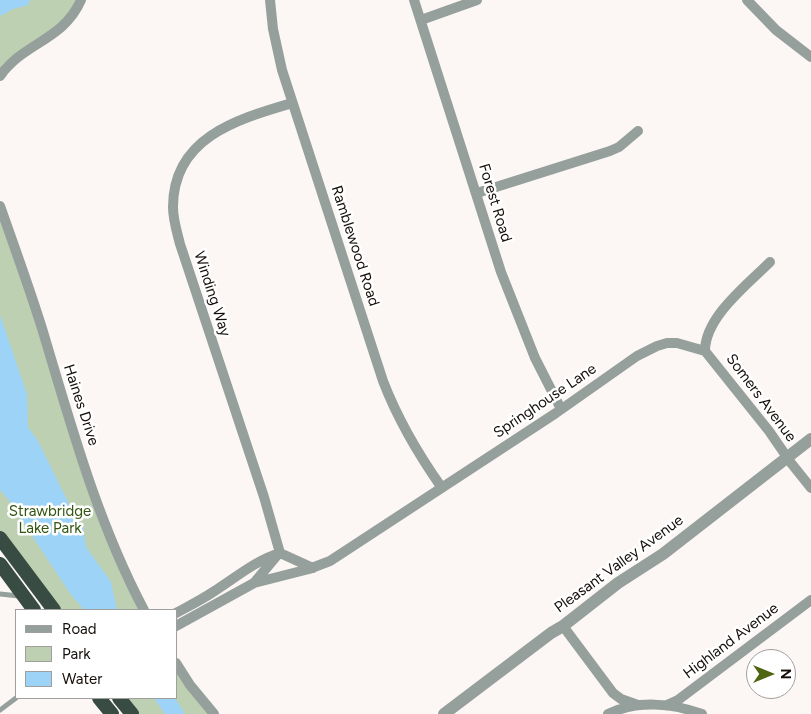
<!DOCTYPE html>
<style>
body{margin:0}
#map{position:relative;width:811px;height:714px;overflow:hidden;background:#fcf7f5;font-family:Figtree,sans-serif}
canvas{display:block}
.legend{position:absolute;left:15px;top:609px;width:162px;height:90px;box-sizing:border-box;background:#fff;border:1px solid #a19f9d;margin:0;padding:6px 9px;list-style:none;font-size:15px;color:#150e0a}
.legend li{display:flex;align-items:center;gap:10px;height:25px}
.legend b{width:25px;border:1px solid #a19f9d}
.north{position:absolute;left:746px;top:649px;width:50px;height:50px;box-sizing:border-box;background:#fff;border:1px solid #a19f9d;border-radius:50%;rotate:90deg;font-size:14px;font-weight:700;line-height:20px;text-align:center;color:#150e0a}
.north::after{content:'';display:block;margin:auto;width:18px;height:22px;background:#506512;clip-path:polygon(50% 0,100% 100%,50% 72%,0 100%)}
</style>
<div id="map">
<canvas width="811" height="714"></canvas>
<ul class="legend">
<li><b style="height:6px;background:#95a09c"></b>Road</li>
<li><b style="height:14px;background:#bed0b2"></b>Park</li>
<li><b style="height:14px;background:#9cd3f7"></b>Water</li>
</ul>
<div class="north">N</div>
</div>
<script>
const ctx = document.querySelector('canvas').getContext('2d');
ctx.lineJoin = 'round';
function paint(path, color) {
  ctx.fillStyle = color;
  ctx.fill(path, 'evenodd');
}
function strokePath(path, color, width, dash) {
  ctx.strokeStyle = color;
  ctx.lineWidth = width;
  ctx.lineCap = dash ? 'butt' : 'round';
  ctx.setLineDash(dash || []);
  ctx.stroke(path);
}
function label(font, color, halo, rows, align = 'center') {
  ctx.font = font + ' Figtree,sans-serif';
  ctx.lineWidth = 5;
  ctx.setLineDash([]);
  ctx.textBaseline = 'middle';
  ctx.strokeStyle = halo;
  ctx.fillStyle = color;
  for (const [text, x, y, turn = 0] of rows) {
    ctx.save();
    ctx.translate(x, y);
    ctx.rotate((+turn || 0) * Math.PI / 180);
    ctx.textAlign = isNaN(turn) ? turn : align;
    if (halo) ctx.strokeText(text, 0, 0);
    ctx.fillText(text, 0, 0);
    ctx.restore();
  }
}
const green = new Path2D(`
 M0 0H80L73 17 0 77Z
 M0 206 94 499 145 610H54L0 538Z
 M176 662 216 714H132L119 698H176Z`);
const water = new Path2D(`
 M0 0H30L28 5 13 9 0 16Z
 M0 315 27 394 28 427 38 441 73 512 83 526 86 547 111 582 117 610H84L69 592 8 499 0 490Z
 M154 698H175L185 714H165Z`);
const service = new Path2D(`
 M0 594 19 596
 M0 710 16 698`);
const minor = new Path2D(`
 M270 0 273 29 282 70 383 381C398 420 418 454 442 488
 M414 0 501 272 535 358 561 409
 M747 0 776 30 811 57
 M421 20 477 0
 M0 76C24 42 63 41 81 0
 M477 193 610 151 619 147 638 131
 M0 206C15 249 31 292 44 335 72 429 98 523 144 610
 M705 351C705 317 747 285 770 262
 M280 553 264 497 180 244C177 232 173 220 173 207 173 137 238 119 292 103
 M254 583 279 553
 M176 613C189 606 201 600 213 592 235 578 256 560 280 553L313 568
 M176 626 254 583 309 569 330 561 556 413 637 356 657 346 667 343H677L705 351 769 431 791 463 811 488
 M563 626 613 693 621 699 638 705
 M176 663 190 685 214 714
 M667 705 678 700 811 600
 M608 714C637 700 672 703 702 714`);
const tertiary = new Path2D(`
 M444 714 551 633 563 626 618 583 663 554 811 439`);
const trunk = new Path2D(`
 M0 538 54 610
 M0 564 34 610
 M99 698 112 714
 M119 698 132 714`);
const streetNames = [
 ["Forest Road",495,203,73],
 ["Ramblewood Road",355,246,72],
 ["Winding Way",212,294,72],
 ["Somers Avenue",761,398,53],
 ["Springhouse Lane",545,401,-34],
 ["Haines Drive",81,405,72],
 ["Pleasant Valley Avenue",619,564,-36],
 ["Highland Avenue",731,641,-37]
];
const parkNames = [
 ["Strawbridge",50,512],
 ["Lake Park",50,529]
];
paint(green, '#bed0b2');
paint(water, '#9cd3f7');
strokePath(service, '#95a09c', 5);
strokePath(minor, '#95a09c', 10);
strokePath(tertiary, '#95a09c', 12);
strokePath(trunk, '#384c44', 14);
label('15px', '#150e0a', '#fff', streetNames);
label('15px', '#32550d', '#fff', parkNames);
</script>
